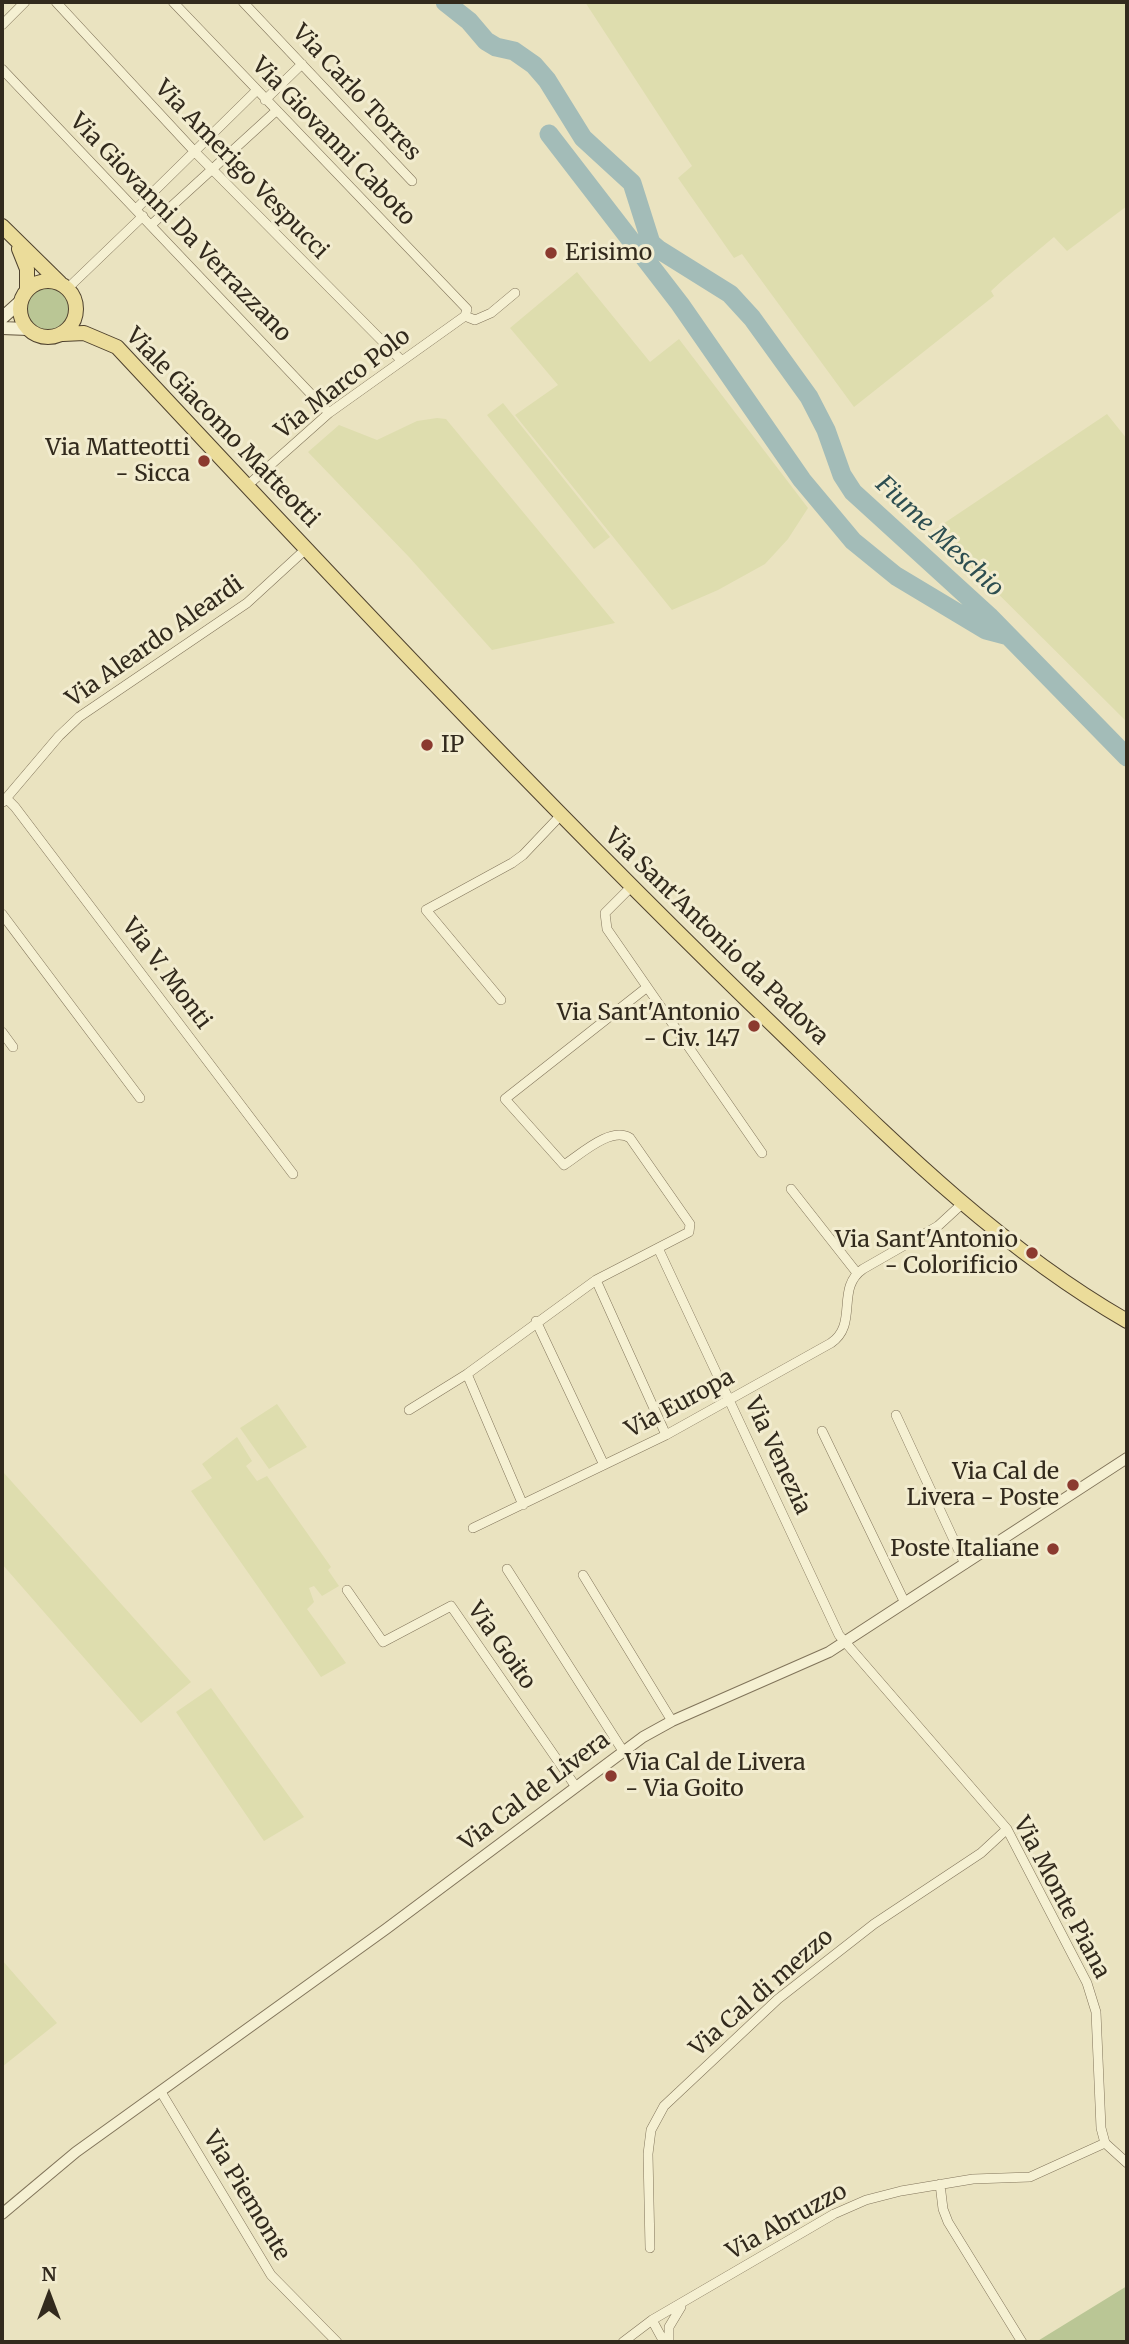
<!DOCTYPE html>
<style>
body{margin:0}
#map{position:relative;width:1129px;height:2344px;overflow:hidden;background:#eae3c0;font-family:Merriweather,serif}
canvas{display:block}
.frame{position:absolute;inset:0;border:4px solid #322a1d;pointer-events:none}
.north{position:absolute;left:14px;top:2260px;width:70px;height:70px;-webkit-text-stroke:5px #f2eccf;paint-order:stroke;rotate:0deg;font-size:19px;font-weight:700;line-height:28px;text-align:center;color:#322a1d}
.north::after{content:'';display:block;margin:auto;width:24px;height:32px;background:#322a1d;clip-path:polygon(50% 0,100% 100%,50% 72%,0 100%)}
</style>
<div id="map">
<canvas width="1129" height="2344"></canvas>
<div class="frame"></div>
<div class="north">N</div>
</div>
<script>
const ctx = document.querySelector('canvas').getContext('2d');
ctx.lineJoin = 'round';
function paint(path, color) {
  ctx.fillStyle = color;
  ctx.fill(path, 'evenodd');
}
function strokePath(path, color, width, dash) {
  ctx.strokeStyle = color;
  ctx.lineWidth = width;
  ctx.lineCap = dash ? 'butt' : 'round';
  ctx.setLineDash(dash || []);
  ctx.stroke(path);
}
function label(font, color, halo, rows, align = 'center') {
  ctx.font = font + ' Merriweather,serif';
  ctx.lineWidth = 6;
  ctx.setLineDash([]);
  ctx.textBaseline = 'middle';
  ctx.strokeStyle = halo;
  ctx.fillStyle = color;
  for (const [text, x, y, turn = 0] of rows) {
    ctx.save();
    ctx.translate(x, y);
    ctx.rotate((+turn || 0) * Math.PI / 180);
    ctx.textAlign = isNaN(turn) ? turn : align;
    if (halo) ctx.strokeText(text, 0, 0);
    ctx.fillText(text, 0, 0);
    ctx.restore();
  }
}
const farmland = new Path2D(`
 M585 2H1127V206L1067 251 1054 237 1004 279 991 291 994 296 854 407 742 254 734 258 678 178 692 166Z
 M577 272 650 362 679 339 808 508 788 539 765 564 718 590 672 610 515 415 558 385 510 328Z
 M503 403 610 537 594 549 487 415Z
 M1107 414 1127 439V722L934 530Z
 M437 418 446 419 615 623 492 650 409 557 308 452 339 425 377 440 417 421Z
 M277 1404 307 1447 269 1469 240 1428Z
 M237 1437 252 1461 246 1466 257 1481 267 1476 331 1567 328 1570 339 1586 322 1596 314 1586 309 1588 314 1602 307 1609 346 1663 321 1677 191 1491 212 1478 202 1464Z
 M4 1473 191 1682 141 1723 2 1564Z
 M211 1688 304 1817 264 1841 176 1712Z
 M2 1960 57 2023 2 2067Z`);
const green = new Path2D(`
 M25 309a23 23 0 1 1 46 0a23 23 0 1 1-46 0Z
 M1127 2286V2342H1035H1036Z`);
const river = new Path2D(`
 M445 2 469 21 486 41 496 47 514 51 534 65 547 80 583 138 632 183 651 243 658 249 730 294 752 318 809 397 826 430 842 475 853 492 989 616 1127 757
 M549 134 680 304 802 480 853 541 896 576 986 630 1005 635`);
const minor = new Path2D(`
 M56 2 195 152 402 361
 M173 2 467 309 465 316 329 413 248 485
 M243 2 412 181
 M2 25 25 2
 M2 69 329 413
 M265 100 302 64
 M136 209 256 91
 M151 225 276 111
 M68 288 143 216
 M465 316 475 320 491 313 515 293
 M6 798 15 807 293 1174
 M3 802 59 736 79 717 247 603 307 548
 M631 887 605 913 607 929 762 1153
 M2 914 140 1098
 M501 1000 426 910 512 863 523 855 561 815
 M2 1032 13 1047
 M791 1189 857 1273
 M658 1248 839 1635 1007 1829 1087 1983 1096 2012 1101 2128 1105 2143 1127 2163
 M596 1280 666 1435
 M536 1321 604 1465
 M467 1374 523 1505
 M409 1410 467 1374 596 1280 689 1232 690 1224 630 1138C611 1126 581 1154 564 1165L505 1099 646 988
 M896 1415 965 1564
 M822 1431 905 1603
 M473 1528 666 1435 831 1343C859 1324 835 1288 863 1269L938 1226 963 1203
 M507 1569 623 1751
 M583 1575 672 1721
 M347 1590 383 1642 451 1606 576 1787
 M161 2092 271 2275 337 2342
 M940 2184 943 2209 948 2222 1022 2342
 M650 2248 648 2154 651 2130 664 2106 778 1999 874 1924 981 1853 1007 1829
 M652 2320 664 2342
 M623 2342 652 2320 834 2214 866 2200 901 2191 973 2179 1030 2177 1105 2143
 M669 2342V2327L681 2307`);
const tertiary = new Path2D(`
 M2 2214 76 2152 386 1929 643 1737 672 1721 829 1652 1127 1458`);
const secondary = new Path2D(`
 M2 318 21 301
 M2 328 28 329`);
const primary = new Path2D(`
 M2 226 60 283
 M19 249 27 269V290
 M20 309a28 28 0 1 1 56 0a28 28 0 1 1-56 0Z
 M63 334 84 333 117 347C324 569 532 791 750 1003 868 1116 984 1239 1127 1321`);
const markers = [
 [551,253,7,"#8b3a2f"],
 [204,461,7,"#8b3a2f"],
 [427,745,7,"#8b3a2f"],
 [754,1026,7,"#8b3a2f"],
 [1032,1253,7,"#8b3a2f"],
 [1073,1485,7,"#8b3a2f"],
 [1053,1549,7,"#8b3a2f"],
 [611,1776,7,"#8b3a2f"]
];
const streetNames = [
 ["Via Carlo Torres",356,93,47],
 ["Via Giovanni Caboto",333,142,46],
 ["Via Amerigo Vespucci",241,170,46],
 ["Via Giovanni Da Verrazzano",180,228,46],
 ["Via Marco Polo",343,384,-38],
 ["Viale Giacomo Matteotti",222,428,46],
 ["Via Aleardo Aleardi",155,642,-35],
 ["Via Sant'Antonio da Padova",716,937,44],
 ["Via V. Monti",166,974,53],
 ["Via Europa",680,1404,-28],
 ["Via Venezia",777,1456,65],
 ["Via Goito",501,1646,55],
 ["Via Cal de Livera",535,1792,-37],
 ["Via Monte Piana",1061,1898,62],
 ["Via Cal di mezzo",762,1993,-41],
 ["Via Piemonte",246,2196,59],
 ["Via Abruzzo",787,2222,-29]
];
const poiNames = [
 ["Erisimo",565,253,"left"],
 ["Via Matteotti",190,448],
 ["- Sicca",190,474],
 ["IP",441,745,"left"],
 ["Via Sant'Antonio",740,1013],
 ["- Civ. 147",740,1039],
 ["Via Sant'Antonio",1018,1240],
 ["- Colorificio",1018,1266],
 ["Via Cal de",1059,1472],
 ["Livera - Poste",1059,1498],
 ["Poste Italiane",1039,1549],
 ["Via Cal de Livera",625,1763,"left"],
 ["- Via Goito",625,1789,"left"]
];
const waterNames = [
 ["Fiume Meschio",939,537,43]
];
paint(farmland, '#deddae');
paint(green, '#bac695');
strokePath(river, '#a3bcb8', 19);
strokePath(minor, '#81745a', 10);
strokePath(tertiary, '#81745a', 12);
strokePath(secondary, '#63553d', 14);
strokePath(primary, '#4f422e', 16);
strokePath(minor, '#f5f0d2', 9);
strokePath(tertiary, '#f5f0d2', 10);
strokePath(secondary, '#f5f0d2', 12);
strokePath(primary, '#ebdc9a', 14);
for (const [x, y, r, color] of markers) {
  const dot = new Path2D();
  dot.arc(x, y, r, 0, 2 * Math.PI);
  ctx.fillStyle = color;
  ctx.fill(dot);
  strokePath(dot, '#f2eccf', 2.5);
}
label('23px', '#322a1d', '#f2eccf', streetNames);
label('23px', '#322a1d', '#f2eccf', poiNames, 'right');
label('italic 24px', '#2d4e51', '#f2eccf', waterNames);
</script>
